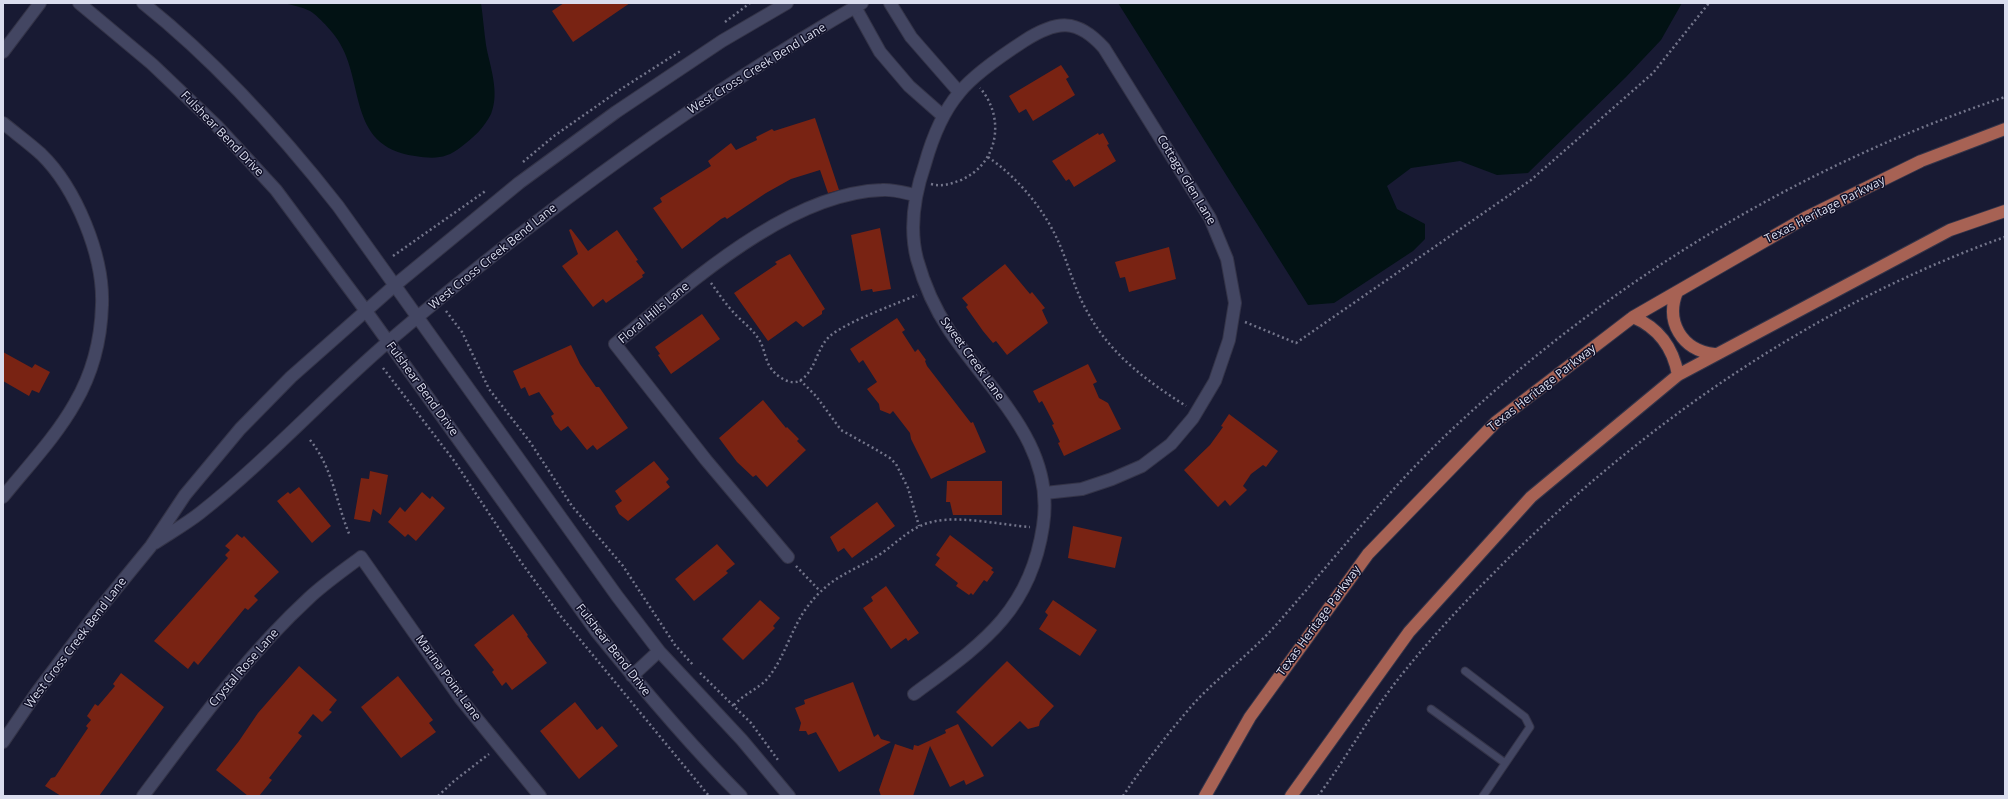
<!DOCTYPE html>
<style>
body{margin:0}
#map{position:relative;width:2008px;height:799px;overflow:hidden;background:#181a33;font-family:"Open Sans",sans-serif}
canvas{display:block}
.frame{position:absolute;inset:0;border:4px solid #daddee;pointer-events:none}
</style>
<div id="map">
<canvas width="2008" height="799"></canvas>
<div class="frame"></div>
</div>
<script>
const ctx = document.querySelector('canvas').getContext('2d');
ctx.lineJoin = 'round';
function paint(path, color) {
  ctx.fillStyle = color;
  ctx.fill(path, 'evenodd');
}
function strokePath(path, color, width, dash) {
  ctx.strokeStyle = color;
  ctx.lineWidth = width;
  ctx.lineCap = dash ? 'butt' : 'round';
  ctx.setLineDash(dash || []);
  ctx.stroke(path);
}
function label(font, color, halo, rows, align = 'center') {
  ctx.font = font + ' "Open Sans",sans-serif';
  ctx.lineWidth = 3;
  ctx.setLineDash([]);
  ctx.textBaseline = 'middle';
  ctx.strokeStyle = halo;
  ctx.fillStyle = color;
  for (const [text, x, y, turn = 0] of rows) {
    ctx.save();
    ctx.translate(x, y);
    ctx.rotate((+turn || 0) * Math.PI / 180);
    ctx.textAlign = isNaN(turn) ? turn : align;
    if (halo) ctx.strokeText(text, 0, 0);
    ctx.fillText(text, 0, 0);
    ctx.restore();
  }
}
const water = new Path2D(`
 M283 3H481C483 17 484 31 486 45 490 67 500 92 491 114 484 128 473 138 461 147 446 159 434 159 415 156 344 146 367 78 335 36 331 30 316 14 310 11 302 7 292 5 283 3Z
 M1118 3H1682L1661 40 1626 77 1528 173 1497 175 1460 161 1411 168 1387 186 1397 209 1425 224V239L1413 251 1334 303 1308 305Z`);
const building = new Path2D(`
 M564 3H630L573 42 552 11Z
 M1061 65 1069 77 1066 79 1075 95 1033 121 1026 109 1019 113 1009 96Z
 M815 118 839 190 828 193 820 170 791 179 766 193 727 219 725 217 721 219 682 249 653 208 662 202 660 198 711 166 708 161 731 143 736 150 757 140 756 137 772 129 774 131Z
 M1098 133 1099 135 1103 133 1109 144 1107 145 1116 161 1074 187 1069 179 1066 181 1052 161Z
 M880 228 891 289 873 292 872 289 861 291 851 235Z
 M571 229 588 251 617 230 638 260 636 261 645 273 642 275 643 277 606 303 603 299 593 307 562 266 578 254 569 230Z
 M1169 247 1176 279 1129 292 1125 277 1120 278 1115 262Z
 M790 254 825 309 822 311V314L803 327 796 321 768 341 734 293 777 264 775 262Z
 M1005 264 1030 294 1032 292 1045 308 1042 310 1048 323 1007 355 996 341 993 343 983 331 966 307 968 305 962 298Z
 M702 314 720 339 671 374 658 355 660 354 655 347Z
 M897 318 905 330 902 332 915 352 918 349 926 360 925 361 927 366 971 423 973 422 986 452 931 479 911 439 910 433 893 411 890 414 880 410 879 404 867 389 877 382 863 360 859 363 850 349Z
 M571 345 580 364 596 387H599L628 428 597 450 593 445 587 450 568 426 561 431 555 424 551 416 554 414 539 392 529 396 525 387 521 389 513 371Z
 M3 352 32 368 35 364 50 372 39 393 32 390 29 396 3 381Z
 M1088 364 1097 382 1093 384 1099 398 1108 403 1121 429 1064 456 1058 443 1060 442 1052 425 1054 424 1042 401 1039 403 1033 391Z
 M763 400 786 428 787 427 799 439 797 441 806 450 767 487 756 475 753 477 737 462 719 438Z
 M1229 414 1278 451 1266 467 1263 465 1251 474 1243 486 1247 490 1230 506 1225 500 1218 507 1184 470 1210 445 1223 427 1221 426Z
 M654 461 669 479 666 482 670 487 628 521 619 514 615 506 622 501 615 491Z
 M370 471 388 475 381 515 373 509 370 522 354 519 361 478 369 479Z
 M947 481H1002V515H953L950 502H946Z
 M299 487 331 526 312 543 277 501 288 492 290 494Z
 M422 492 430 499 432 496 445 508 416 541 408 534 405 537 388 522 400 507 405 512Z
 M877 502 895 526 852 558 844 548 838 552 830 537Z
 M1073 526 1122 537 1115 568 1068 558Z
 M237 534 242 538 244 536 279 572 254 596 258 600 248 610 245 608 198 665 194 661 188 669 154 641 228 558 225 555 230 550 225 546Z
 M950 535 993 568 991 570 994 572 987 582 984 580 973 595 971 593 969 595 956 586 958 583 935 565 940 558 936 555Z
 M717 544 735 564 726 571 728 573 694 601 675 579Z
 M886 586 919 633 908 641 906 638 891 649 863 608 873 601 871 597Z
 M760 600 780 618 773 626 775 628 743 660 722 639Z
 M1053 600 1097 630 1080 656 1039 629 1048 615 1045 612Z
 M513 614 528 635 527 636 547 663 512 690 506 682 502 686 492 672 494 670 474 645Z
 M1007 661 1054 706 1040 721 1039 726 1028 729 1020 721 992 747 956 712Z
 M299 666 337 700 329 710 332 712 322 722 313 714 298 733 302 736 269 778 272 780 259 796H248L216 770 239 741 258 713Z
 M121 673 164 707 99 796H61L45 786 51 778 55 777 88 728 86 726 91 720 87 716 95 704 98 706 115 686 113 684Z
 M398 676 433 720 429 723 436 732 401 758 361 707Z
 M853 682 874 737 878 734 881 739 891 742 839 772 816 732 808 735 806 731H799L801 723 795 708 805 704 804 700Z
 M575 702 597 730 602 726 618 746 579 779 540 731Z
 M958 724 984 776 966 785 964 780 950 787 930 746 913 796H881L879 790 895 744 913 750 914 745 918 746 946 733 945 730Z`);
const path = new Path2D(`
 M725 22 750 3
 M988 157C1018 178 1044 209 1059 243 1069 266 1075 291 1088 313 1111 355 1147 381 1186 406
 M523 162 554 136 621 89 682 50
 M931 184C942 187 951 184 961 180 998 164 1006 118 980 88
 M393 256 487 190
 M711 283C719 294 727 306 737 316 744 323 752 329 758 338 766 349 764 363 775 373 780 378 791 385 799 381 816 372 816 348 830 336 848 321 894 305 917 295
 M446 311 462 332 489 389 530 442 572 506 623 566 675 645 694 666
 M1245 322 1296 343 1531 180 1653 73 1709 3
 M383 368 455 462 521 562 559 614 709 796
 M800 380 816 396 841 430 875 449 890 458 896 464 908 488 919 526
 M310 440C333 468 336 503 350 536
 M796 566 820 591
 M700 673 751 723 778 760
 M734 705C744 694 758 689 767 679 784 659 790 632 805 610 830 575 850 574 882 553 900 540 913 525 936 521 962 516 1003 525 1030 527
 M438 796 454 781 489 754
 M1123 796C1145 763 1170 730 1197 700 1222 674 1252 652 1276 625 1337 556 1393 483 1461 421 1618 276 1802 165 2005 97
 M1318 796C1348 756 1371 712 1403 673 1439 628 1479 587 1520 547 1659 413 1822 302 2005 237`);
const lane = new Path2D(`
 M1465 671 1525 717 1530 727 1483 796
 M1431 709 1505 763`);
const street = new Path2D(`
 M854 3 855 7 880 52 909 86 943 116
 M890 3 911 37 959 92
 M3 52 40 3
 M3 123C15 133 29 143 41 154 76 188 104 256 102 305 101 339 92 374 75 403 56 437 27 467 3 497
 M788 557 706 460 615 344C687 286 787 193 882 190 893 189 905 193 915 195
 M914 694C980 645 1030 613 1043 526 1056 444 990 392 949 330 935 309 924 284 917 259 909 228 915 193 925 164 932 139 942 113 959 93 974 74 1004 54 1024 41 1057 20 1077 18 1104 48L1210 218 1227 259 1235 303 1229 340 1215 381 1193 418 1171 444 1142 466 1112 479 1082 489 1045 493
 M143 796C195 727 245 657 309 598 325 583 344 570 361 557L460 698 540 796`);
const secondary = new Path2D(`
 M79 3 152 64 217 126 276 190 366 311 596 631C642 688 689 744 741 796
 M143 3C217 62 280 132 338 206L617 596 659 651 742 740 789 796
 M155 543C170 533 186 524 200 513 266 461 325 396 389 341 537 215 694 100 862 3
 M632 676 659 651
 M3 742 37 692 97 612 151 546 185 495 240 429 291 377 394 286 519 183 616 112 722 41 787 3`);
const primary = new Path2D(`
 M1677 292C1665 322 1682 350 1714 354
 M1633 317C1659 328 1673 347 1678 375
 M1205 796 1250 717 1368 554 1496 422 1633 317 1805 218 1921 161 2005 129
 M1291 796 1409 632 1531 497 1678 375 1950 230 2005 211`);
const streetNames = [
 ["West Cross Creek Bend Lane",757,69,-32],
 ["Fulshear Bend Drive",222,134,46],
 ["Cottage Glen Lane",1186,180,59],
 ["Texas Heritage Parkway",1825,210,-27],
 ["West Cross Creek Bend Lane",493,257,-39],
 ["Floral Hills Lane",654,313,-40],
 ["Sweet Creek Lane",972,359,54],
 ["Texas Heritage Parkway",1542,388,-38],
 ["Fulshear Bend Drive",422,389,54],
 ["Texas Heritage Parkway",1319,621,-54],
 ["West Cross Creek Bend Lane",76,643,-53],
 ["Fulshear Bend Drive",613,650,52],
 ["Crystal Rose Lane",244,668,-49],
 ["Marina Point Lane",448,678,54]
];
paint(water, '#021214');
paint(building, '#792313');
strokePath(lane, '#343448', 9);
strokePath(street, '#343448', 14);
strokePath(secondary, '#343448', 14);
strokePath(primary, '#343448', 14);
strokePath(path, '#73758b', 2.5, [2, 3]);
strokePath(lane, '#434662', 7);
strokePath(street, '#434662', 12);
strokePath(secondary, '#434662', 12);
strokePath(primary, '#a76254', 12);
label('12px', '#daddee', '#101028', streetNames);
</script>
